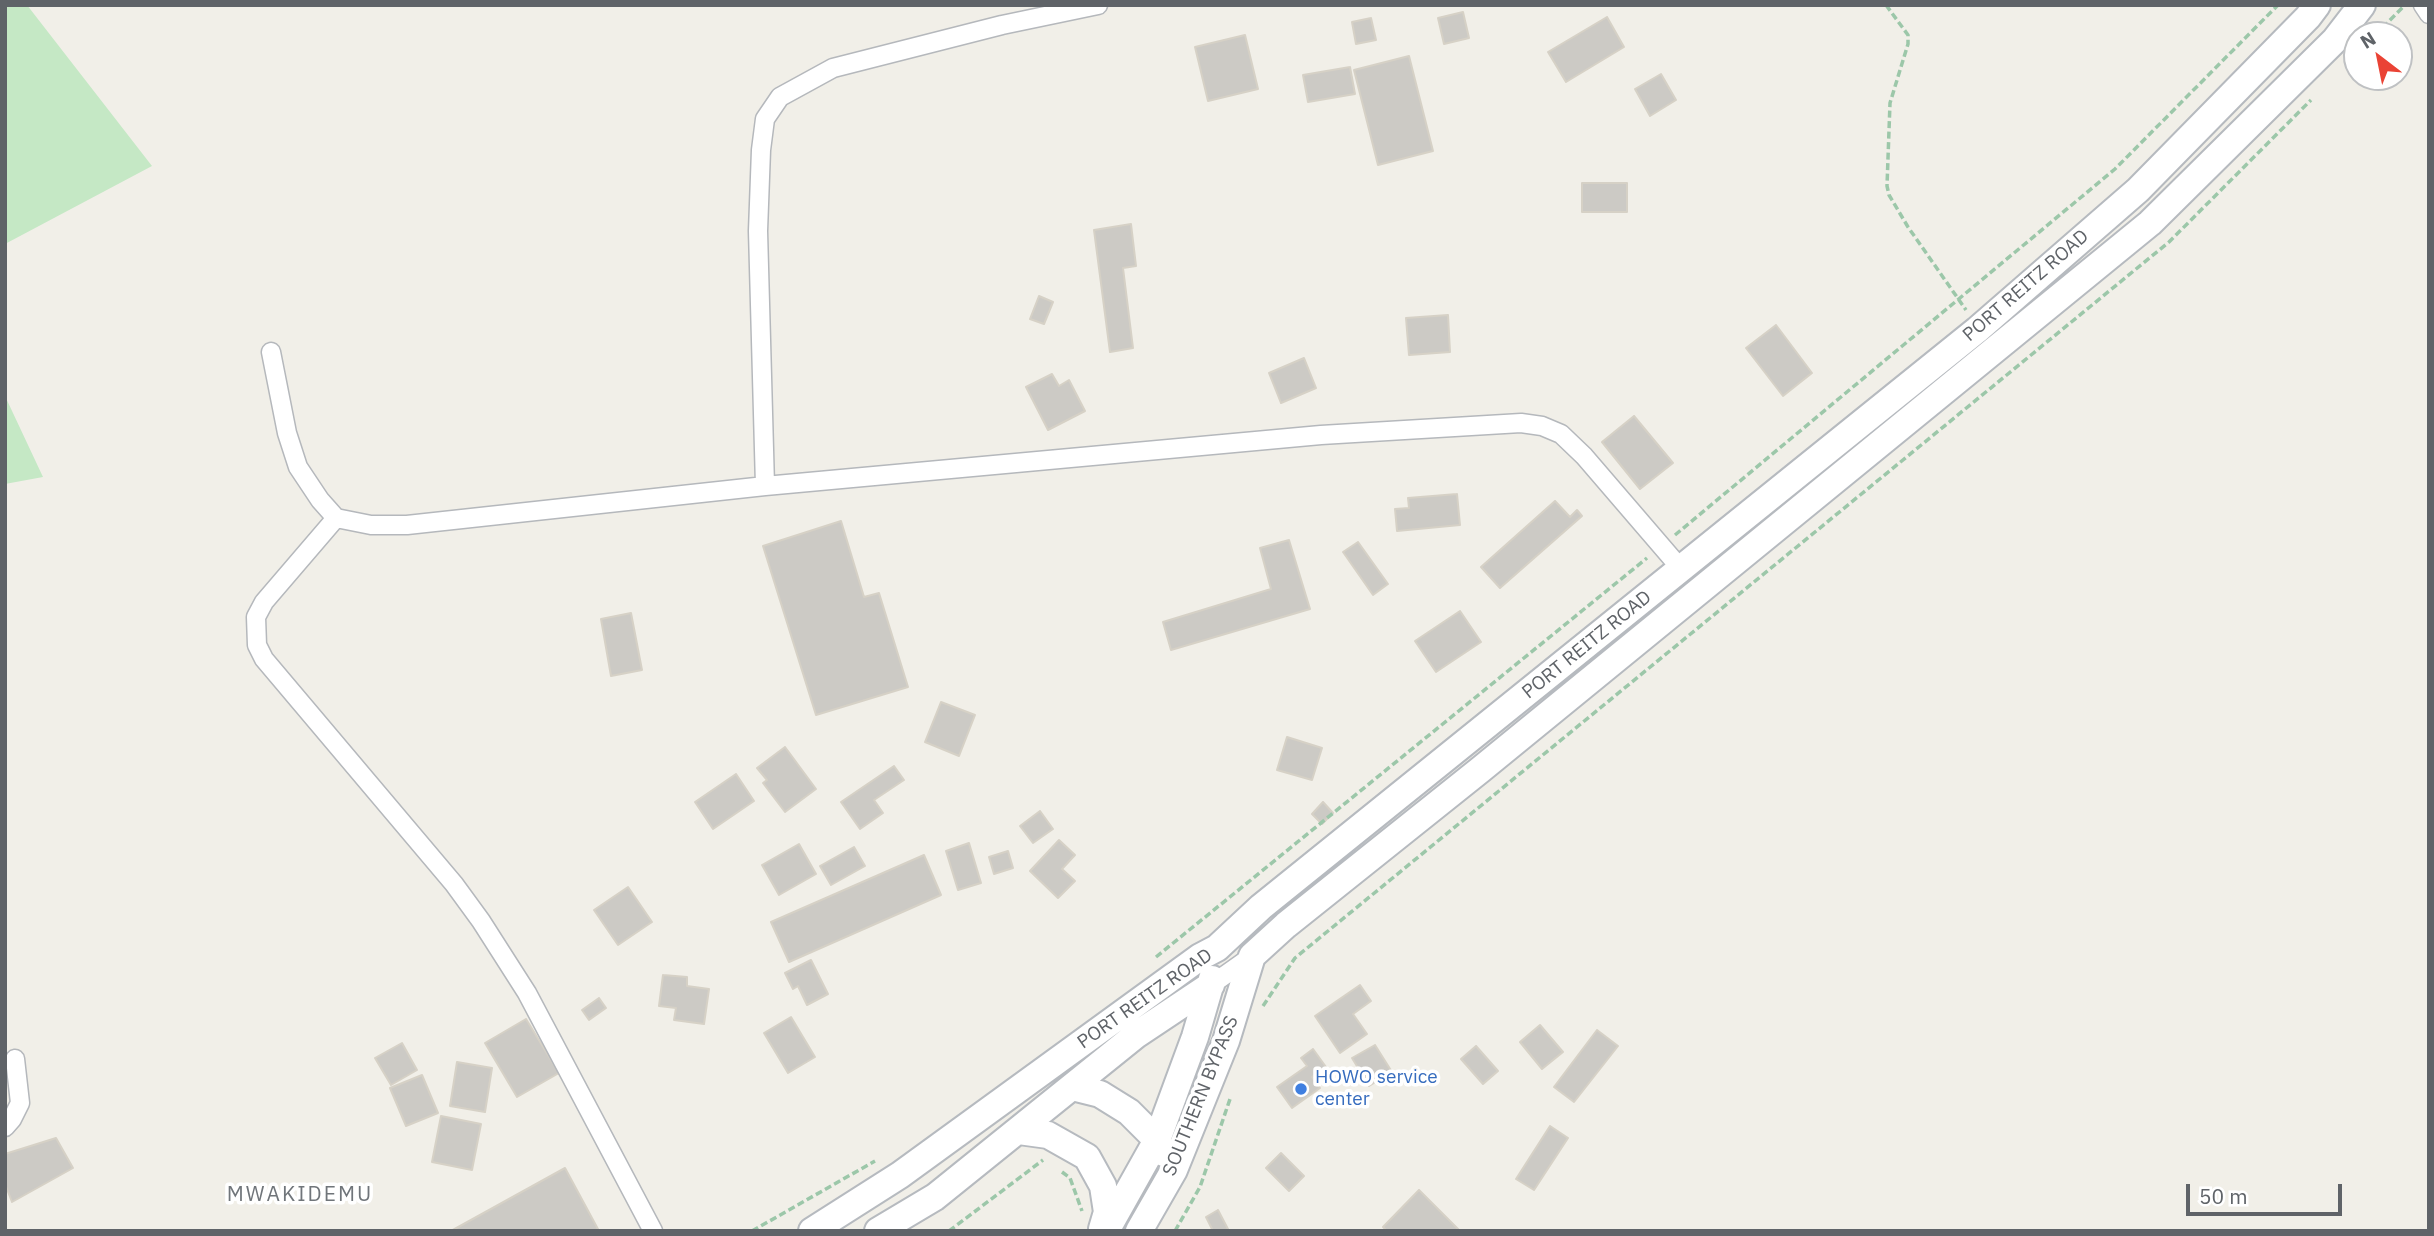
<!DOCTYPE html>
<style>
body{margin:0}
#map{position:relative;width:2434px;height:1236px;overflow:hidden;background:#f1efe8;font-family:"IBM Plex Sans",sans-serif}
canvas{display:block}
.frame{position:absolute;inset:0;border:7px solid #5f6368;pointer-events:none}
.north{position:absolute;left:2343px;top:21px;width:70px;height:70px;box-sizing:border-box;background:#fff;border:2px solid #bfc1c3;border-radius:50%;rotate:328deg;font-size:19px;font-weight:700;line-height:28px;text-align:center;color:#5f6368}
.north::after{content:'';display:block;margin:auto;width:24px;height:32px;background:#ea4335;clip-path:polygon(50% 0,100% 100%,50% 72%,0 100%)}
.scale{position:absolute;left:2186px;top:1184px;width:156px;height:32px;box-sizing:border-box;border:4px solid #5f6368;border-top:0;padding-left:9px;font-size:21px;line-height:24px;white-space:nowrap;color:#5f6368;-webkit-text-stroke:5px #fff;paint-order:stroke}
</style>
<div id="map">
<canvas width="2434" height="1236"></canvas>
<div class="frame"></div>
<div class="north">N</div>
<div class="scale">50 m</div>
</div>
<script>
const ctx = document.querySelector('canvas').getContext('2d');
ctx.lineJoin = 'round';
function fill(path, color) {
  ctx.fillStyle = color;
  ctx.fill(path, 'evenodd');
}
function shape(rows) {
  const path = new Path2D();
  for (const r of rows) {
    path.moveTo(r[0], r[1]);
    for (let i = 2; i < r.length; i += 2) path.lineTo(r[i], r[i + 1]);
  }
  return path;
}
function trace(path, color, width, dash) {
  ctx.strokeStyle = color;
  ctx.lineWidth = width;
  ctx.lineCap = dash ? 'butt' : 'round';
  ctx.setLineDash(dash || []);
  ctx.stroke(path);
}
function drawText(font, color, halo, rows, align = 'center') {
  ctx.font = font + ' "IBM Plex Sans",sans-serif';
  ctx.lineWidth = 7;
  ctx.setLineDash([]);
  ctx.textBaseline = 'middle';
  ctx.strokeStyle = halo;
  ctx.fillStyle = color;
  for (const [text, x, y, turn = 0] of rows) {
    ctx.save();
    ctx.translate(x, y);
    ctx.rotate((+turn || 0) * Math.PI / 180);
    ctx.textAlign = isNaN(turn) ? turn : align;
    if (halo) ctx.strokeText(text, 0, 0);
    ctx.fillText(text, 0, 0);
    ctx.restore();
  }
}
fill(shape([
 [5,5,27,5,152,166,5,244],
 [5,396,43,477,5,484]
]), '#c5e8c5');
const building = shape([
 [1463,12,1469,38,1444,44,1438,18,1463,12],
 [1607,17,1624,47,1566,82,1548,52,1607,17],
 [1371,18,1376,40,1356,44,1352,22,1371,18],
 [1245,35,1258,89,1208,101,1195,47,1245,35],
 [1409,56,1433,151,1378,165,1354,70,1409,56],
 [1350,67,1355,94,1308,102,1303,75,1350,67],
 [1661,74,1676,100,1650,116,1635,89,1661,74],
 [1582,183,1627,183,1627,212,1582,212,1582,183],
 [1131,224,1136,266,1123,268,1133,348,1110,352,1094,230,1131,224],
 [1039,296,1053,302,1044,324,1030,319,1039,296],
 [1448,315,1450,352,1409,355,1406,318,1448,315],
 [1776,325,1812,373,1783,396,1746,348,1776,325],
 [1304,358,1316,388,1281,403,1269,373,1304,358],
 [1052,374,1059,386,1069,380,1085,411,1048,430,1026,387,1052,374],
 [1634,416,1673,463,1640,489,1602,442,1634,416],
 [1457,494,1460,525,1397,531,1395,509,1409,508,1408,498,1457,494],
 [1555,501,1570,517,1577,510,1582,516,1500,588,1481,567,1555,501],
 [841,521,864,597,879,593,908,687,816,715,763,546,841,521],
 [1289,540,1310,609,1171,650,1163,622,1271,589,1260,548,1289,540],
 [1358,542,1388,584,1373,595,1343,552,1358,542],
 [1460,611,1481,642,1436,672,1415,641,1460,611],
 [631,613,642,670,611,676,601,619,631,613],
 [941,702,975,715,959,756,925,742,941,702],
 [1287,737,1322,748,1312,780,1277,770,1287,737],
 [785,747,816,789,785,812,763,783,767,780,757,768,785,747],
 [894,766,904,780,874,800,883,813,860,829,841,802,894,766],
 [736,774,754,801,713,829,695,802,736,774],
 [1323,802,1333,813,1322,824,1312,814,1323,802],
 [1040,811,1053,829,1033,843,1020,826,1040,811],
 [1059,840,1075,855,1062,869,1075,881,1058,898,1030,871,1059,840],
 [969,843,981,883,958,890,946,851,969,843],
 [799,844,816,874,779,895,762,865,799,844],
 [854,847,865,866,831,885,820,866,854,847],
 [1008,851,1013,868,994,874,989,857,1008,851],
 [924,855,941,895,789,962,771,922,924,855],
 [628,887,652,922,618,945,594,910,628,887],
 [811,960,828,994,807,1005,798,986,793,989,785,973,811,960],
 [663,975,687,977,687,986,709,989,704,1024,674,1020,676,1008,659,1006,663,975],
 [1360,985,1371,1001,1353,1014,1367,1034,1340,1053,1315,1016,1360,985],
 [599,998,606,1008,589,1020,582,1010,599,998],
 [791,1017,815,1057,788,1073,764,1033,791,1017],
 [526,1019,559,1073,517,1097,485,1043,526,1019],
 [1540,1025,1563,1052,1542,1069,1520,1042,1540,1025],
 [1597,1030,1618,1046,1574,1102,1554,1087,1597,1030],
 [402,1043,417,1070,391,1085,375,1058,402,1043],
 [1375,1045,1392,1072,1369,1086,1352,1058,1375,1045],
 [1476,1046,1498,1071,1483,1084,1461,1059,1476,1046],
 [1313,1049,1326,1067,1312,1077,1320,1088,1292,1108,1277,1087,1307,1066,1301,1058,1313,1049],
 [457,1062,492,1068,485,1112,450,1106,457,1062],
 [422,1075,438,1113,406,1126,390,1088,422,1075],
 [441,1116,481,1124,472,1170,432,1162,441,1116],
 [1550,1126,1568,1138,1534,1190,1516,1179,1550,1126],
 [56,1138,73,1168,12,1202,5,1184,5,1154,56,1138],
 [1281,1153,1304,1176,1289,1191,1266,1168,1281,1153],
 [565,1168,599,1231,451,1231,565,1168],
 [1419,1190,1460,1231,1387,1231,1383,1227,1419,1190],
 [1218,1210,1229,1231,1213,1231,1206,1217,1218,1210]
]);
fill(building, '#cccac5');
trace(building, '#d6d1c6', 2);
const minor = shape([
 [2423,5,2429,14],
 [271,352,287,433,298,467,320,500,336,518,371,525,407,525,765,486,1321,435,1521,423,1542,426,1561,434,1584,456,1682,570],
 [765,486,758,231,761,150,765,119,780,97,833,68,1002,25,1098,5],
 [336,518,264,602,256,617,257,645,264,659,454,884,481,921,527,993,653,1231],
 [1211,985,1252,956],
 [5,1127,12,1119,20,1103,15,1059]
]);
const secondary = shape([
 [1072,1087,1100,1094,1129,1112,1157,1140,1164,1153],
 [1019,1131,1048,1135,1087,1157,1103,1186,1107,1212,1102,1229],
 [812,1231,900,1175,1200,957,1217,948,1261,907,1977,330,2138,190,2308,17,2317,5],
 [878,1231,935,1197,1136,1035,1211,985],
 [1106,1231,1157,1140,1195,1037,1212,979],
 [1139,1231,1174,1170,1226,1041,1252,956,1286,925,1480,770,2150,223,2335,40,2362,5]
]);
trace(minor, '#b5b8bc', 21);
trace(secondary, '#b6babf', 30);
trace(shape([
 [1886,5,1908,35,1908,44,1890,103,1887,186,1889,195,1908,227,1966,310],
 [2375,35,2405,5],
 [1675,535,2115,169,2278,5],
 [1156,957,1647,558],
 [1263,1006,1295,958,2169,242,2311,100],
 [1062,1172,1070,1178,1082,1211],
 [752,1231,875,1161],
 [949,1231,1043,1160],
 [1175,1231,1200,1187,1230,1099]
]), '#9cc7a9', 3.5, [7, 3.5]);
trace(minor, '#fff', 18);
trace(secondary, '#fff', 26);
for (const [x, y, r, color] of [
 [1301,1089,7,"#3f7fe0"]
]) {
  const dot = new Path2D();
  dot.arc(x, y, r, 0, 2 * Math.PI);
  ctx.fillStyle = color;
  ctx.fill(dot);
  trace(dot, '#fff', 2.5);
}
drawText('19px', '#5f6368', '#fff', [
 ["PORT REITZ ROAD",2026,286,-41],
 ["PORT REITZ ROAD",1587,645,-39],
 ["PORT REITZ ROAD",1145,999,-35],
 ["SOUTHERN BYPASS",1201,1096,-68]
]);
drawText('19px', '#366cbe', '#fff', [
 ["HOWO service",1315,1078],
 ["center",1315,1100]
], 'left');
ctx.letterSpacing = '2px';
drawText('21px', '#70757a', '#fff', [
 ["MWAKIDEMU",300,1195]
]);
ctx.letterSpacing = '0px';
</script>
